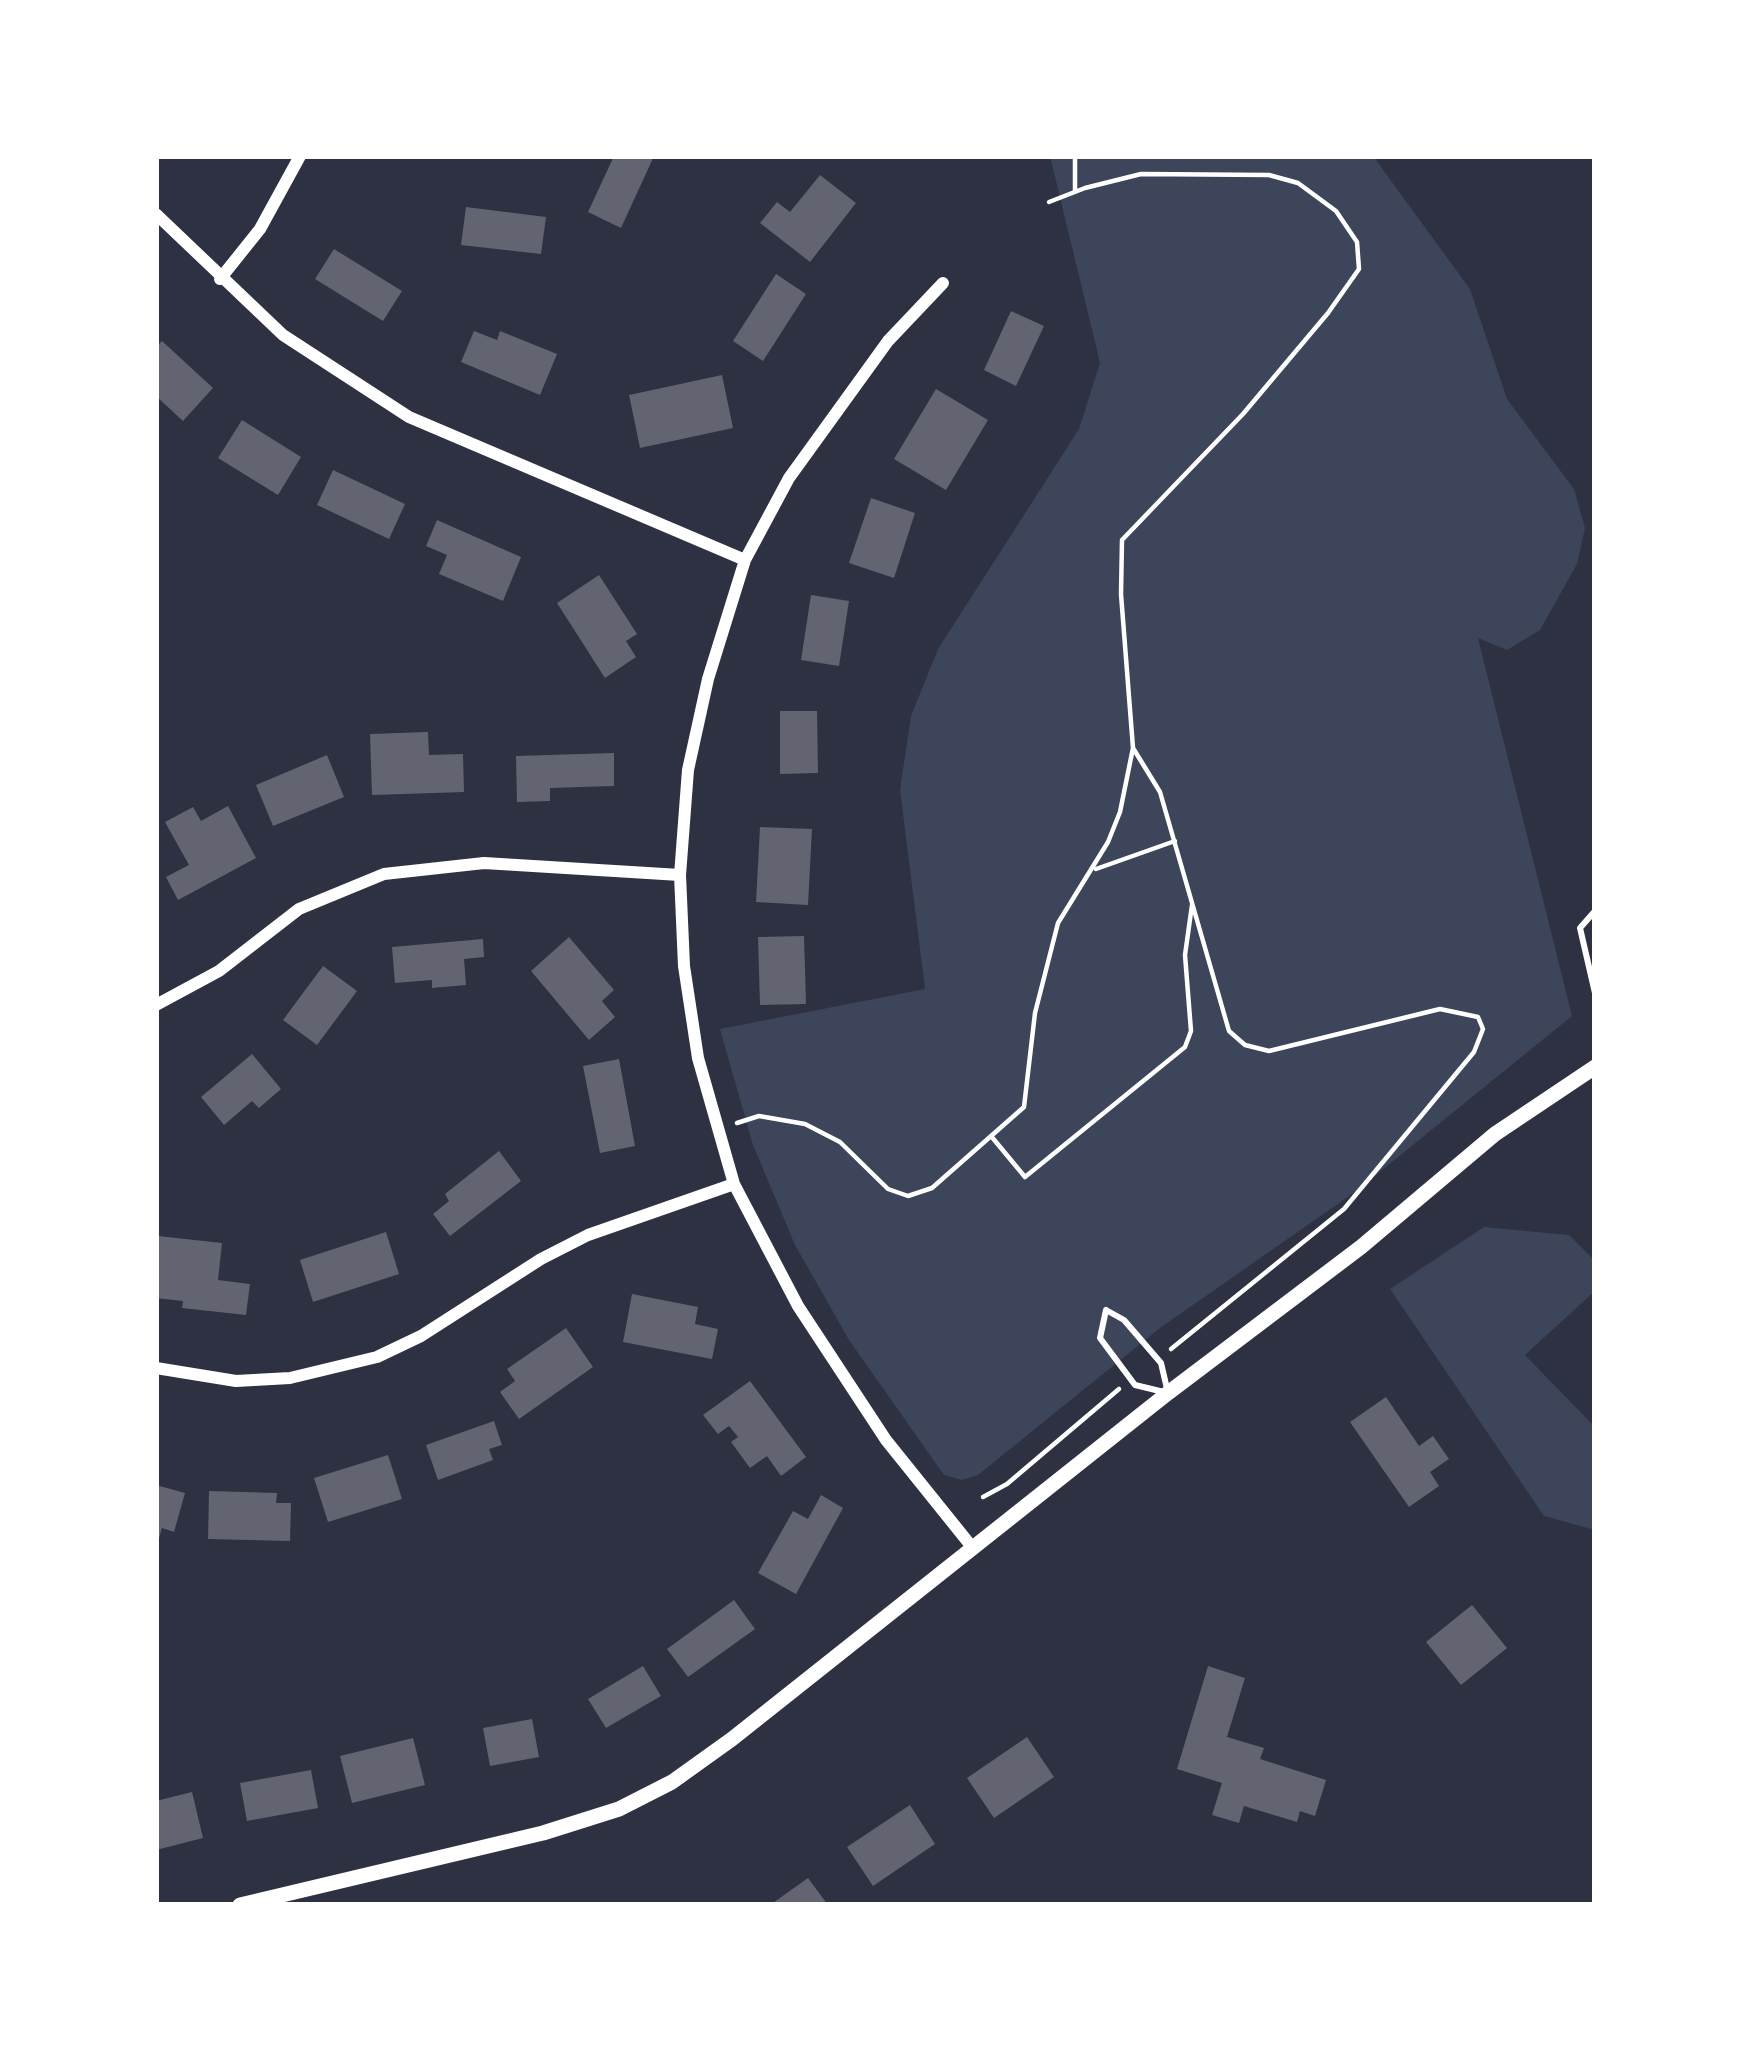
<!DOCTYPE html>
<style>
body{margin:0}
#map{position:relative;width:1751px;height:2061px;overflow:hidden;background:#2d3142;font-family:Bitter,serif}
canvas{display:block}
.frame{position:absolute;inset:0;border:159px solid #fff;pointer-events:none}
</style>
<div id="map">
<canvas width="1751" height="2061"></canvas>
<div class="frame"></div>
</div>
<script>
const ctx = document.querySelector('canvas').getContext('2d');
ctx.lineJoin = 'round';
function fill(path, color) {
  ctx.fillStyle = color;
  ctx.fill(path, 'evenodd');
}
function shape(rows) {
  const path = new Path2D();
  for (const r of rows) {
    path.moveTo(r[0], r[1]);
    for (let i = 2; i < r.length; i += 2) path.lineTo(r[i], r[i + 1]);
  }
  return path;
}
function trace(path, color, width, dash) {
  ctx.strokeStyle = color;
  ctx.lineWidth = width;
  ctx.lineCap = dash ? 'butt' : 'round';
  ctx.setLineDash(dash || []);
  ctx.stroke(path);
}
fill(shape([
 [1050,156,1373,156,1470,289,1507,399,1574,489,1585,528,1577,564,1540,630,1507,650,1478,638,1572,1016,1355,1192,1160,1328,978,1475,962,1480,944,1475,849,1340,795,1245,753,1145,720,1029,925,989,900,790,911,716,938,649,1079,429,1100,363],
 [1484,1227,1569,1235,1595,1261,1595,1291,1525,1355,1595,1427,1595,1530,1544,1516,1390,1289]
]), '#3c4559');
fill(shape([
 [614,156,654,156,621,228,588,212],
 [820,175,856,203,810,262,760,223,777,202,790,212],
 [466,207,546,217,541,254,461,245],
 [334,249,402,291,383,321,315,279],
 [776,274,806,294,763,361,733,341],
 [1011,311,1044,326,1016,386,984,370],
 [474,331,497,340,500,331,557,354,540,395,461,362],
 [162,341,213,388,183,421,156,396,156,347],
 [722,375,733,428,640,448,629,395],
 [936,389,988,420,946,490,894,459],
 [242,420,301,457,278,495,218,458],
 [333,470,405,504,389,539,317,505],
 [871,498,915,513,894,578,849,563],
 [437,520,521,557,503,601,439,574,447,555,426,546],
 [599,575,637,634,626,641,636,657,605,678,557,603],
 [811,595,849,601,839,666,801,660],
 [780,711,817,711,818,773,780,774],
 [428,732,429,755,463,754,464,792,372,795,370,734],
 [614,753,614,786,550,788,550,801,517,802,516,756],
 [327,755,344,797,273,826,256,785],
 [228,806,256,858,178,900,166,877,189,865,165,822,193,807,201,821],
 [760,827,812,829,808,905,756,902],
 [804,936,806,1004,760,1005,758,937],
 [569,937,614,990,602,1001,615,1017,589,1040,531,971],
 [483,939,484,957,464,959,466,985,432,988,432,980,395,983,392,947],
 [323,966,357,991,317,1045,283,1020],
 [252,1054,281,1089,259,1108,252,1101,224,1125,201,1097],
 [619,1059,635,1146,600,1153,583,1066],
 [499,1151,521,1181,450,1236,433,1214,449,1201,445,1194],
 [386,1232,399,1274,313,1302,300,1260],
 [158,1236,222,1243,218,1280,250,1284,246,1315,182,1308,183,1301,156,1298],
 [632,1294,698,1307,695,1324,718,1329,712,1359,623,1342],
 [566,1328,593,1367,519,1419,500,1392,515,1381,507,1369],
 [750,1381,806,1457,781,1476,767,1456,750,1468,731,1442,738,1437,729,1426,718,1434,703,1415],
 [1386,1397,1419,1446,1433,1436,1449,1459,1430,1472,1439,1486,1409,1507,1350,1422],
 [494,1421,502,1445,489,1449,493,1460,438,1480,426,1445],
 [388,1455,402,1499,328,1522,314,1478],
 [156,1485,185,1493,174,1532,162,1528,157,1545],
 [209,1491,277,1493,276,1503,291,1503,290,1541,208,1539],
 [821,1495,843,1508,796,1594,758,1573,793,1511,808,1519],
 [734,1600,755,1629,688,1677,667,1649],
 [1472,1605,1507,1648,1461,1685,1426,1642],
 [643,1666,661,1696,606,1728,588,1699],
 [1208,1666,1245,1678,1227,1737,1264,1748,1260,1759,1326,1780,1315,1816,1300,1811,1297,1822,1244,1806,1239,1823,1212,1815,1222,1783,1177,1769],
 [532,1719,539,1757,490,1766,483,1728],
 [1027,1737,1054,1777,994,1818,967,1778],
 [413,1738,425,1785,352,1803,340,1756],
 [311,1770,318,1808,247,1821,240,1783],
 [192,1792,203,1838,156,1850,156,1801],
 [910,1805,935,1844,873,1886,847,1847],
 [808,1878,828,1905,770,1905]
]), '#626471');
trace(shape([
 [1075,192,1075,156],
 [1049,202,1085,188,1141,174,1269,175,1298,183,1336,211,1357,242,1359,269,1328,313,1243,414,1122,540,1121,594,1133,748,1160,792,1229,1031,1245,1045,1269,1051,1440,1009,1478,1017,1483,1029,1474,1052,1344,1209,1171,1349],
 [1096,869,1175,841],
 [737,1123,759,1116,805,1124,840,1142,888,1189,908,1196,932,1188,1024,1107,1035,1013,1058,923,1108,842,1120,812,1133,748],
 [991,1136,1025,1177,1185,1047,1191,1031,1185,955,1192,905],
 [983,1497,1007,1484,1119,1389]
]), '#fff', 4.5);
trace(shape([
 [1595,911,1580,928,1595,993],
 [1106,1310,1124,1320,1161,1363,1168,1393,1135,1385,1100,1338,1106,1310]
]), '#fff', 6);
trace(shape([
 [156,214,283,335,409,417,745,560],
 [220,279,260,229,300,156],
 [943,283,888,341,789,478,745,560,708,679,688,770,680,875,684,966,698,1058,734,1184,798,1306,886,1440,972,1547],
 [156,1005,219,971,299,909,384,874,484,863,680,875],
 [156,1368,236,1381,290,1378,377,1357,421,1336,541,1259,588,1235,734,1184]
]), '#fff', 12);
trace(shape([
 [240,1905,543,1833,619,1809,672,1782,732,1739,1168,1393,1361,1247,1495,1134,1595,1067]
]), '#fff', 15);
</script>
